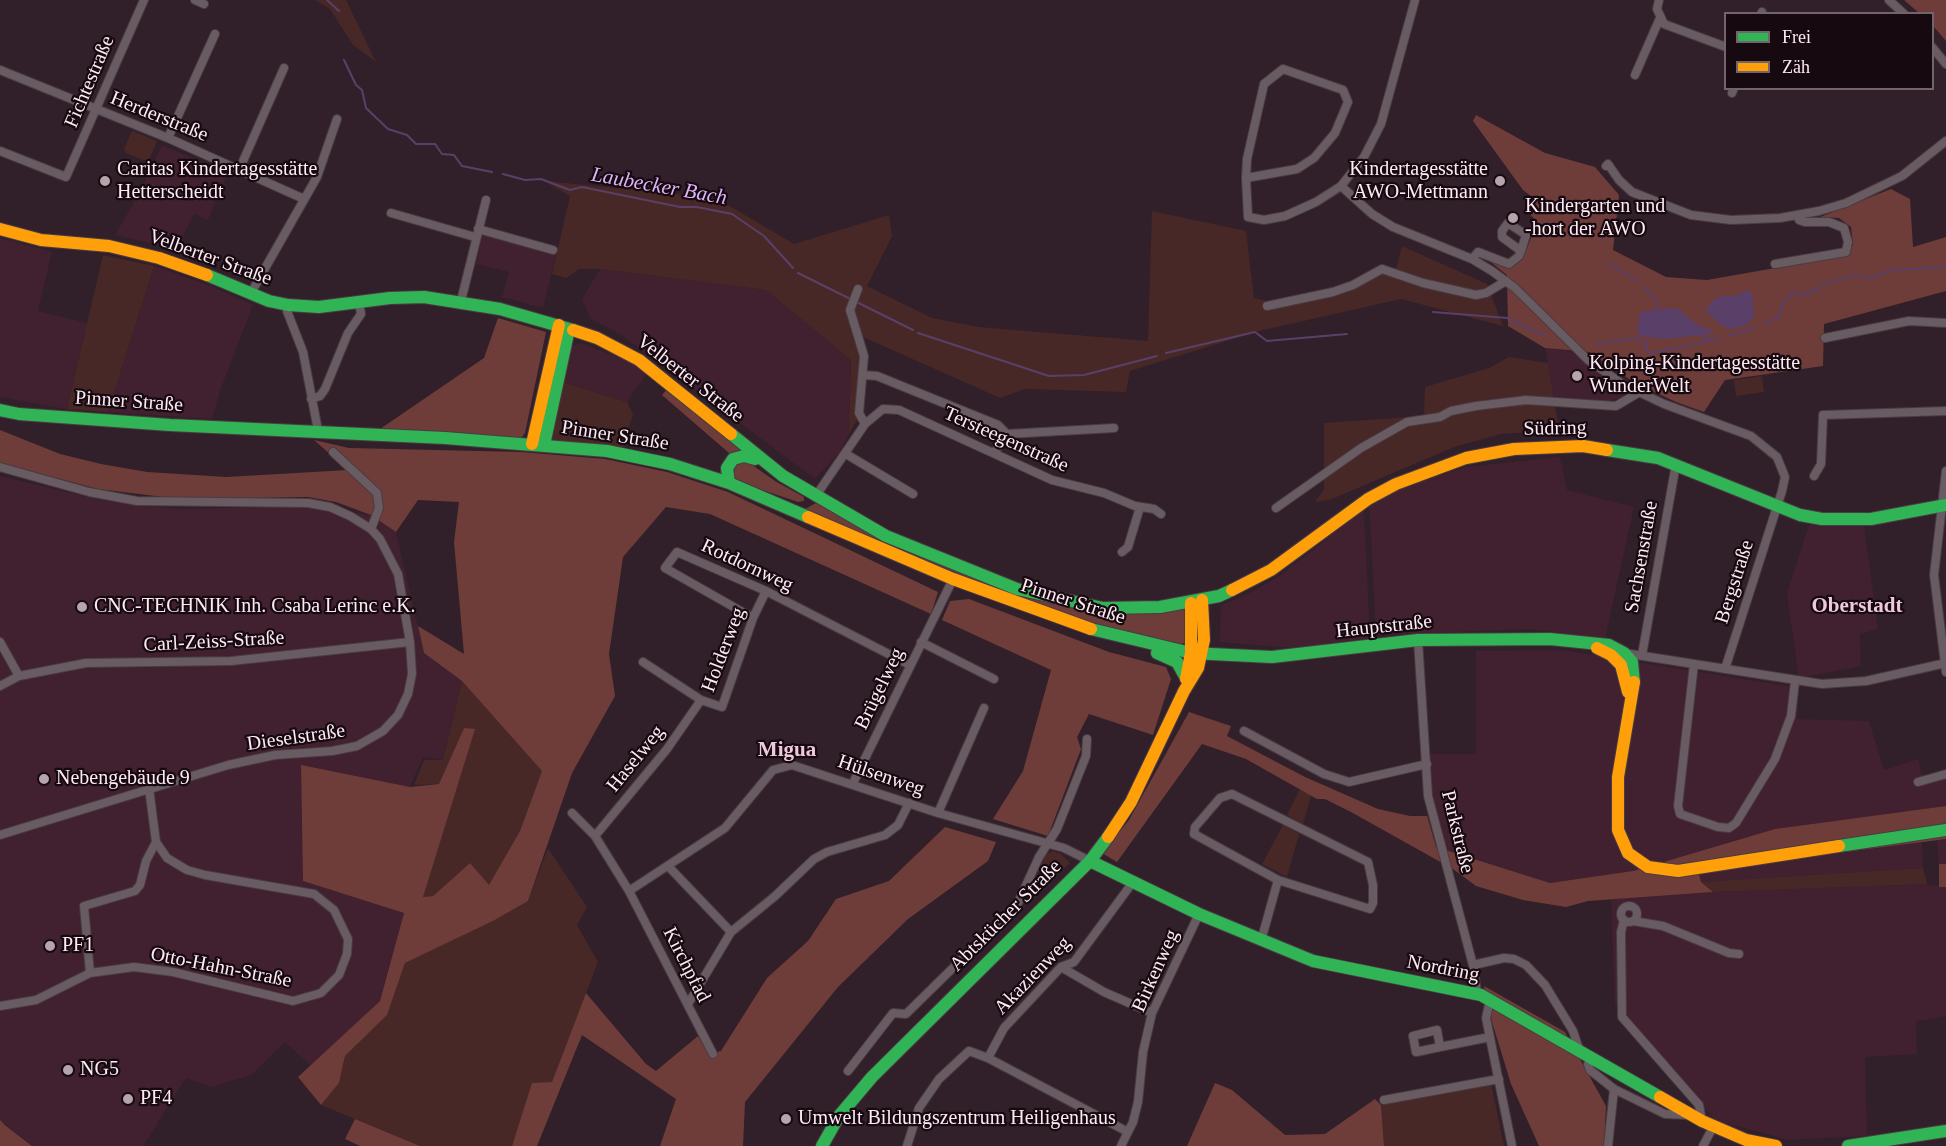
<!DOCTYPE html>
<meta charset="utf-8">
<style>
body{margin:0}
#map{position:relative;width:1946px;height:1146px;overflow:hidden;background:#312029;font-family:"Times New Roman",serif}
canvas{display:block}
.legend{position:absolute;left:1724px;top:12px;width:210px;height:78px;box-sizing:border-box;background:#160a10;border:2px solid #73646b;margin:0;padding:8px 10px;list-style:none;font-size:18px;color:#ffeaf3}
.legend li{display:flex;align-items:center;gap:12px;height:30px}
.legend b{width:30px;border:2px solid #73646b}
</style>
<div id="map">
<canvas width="1946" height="1146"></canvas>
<ul class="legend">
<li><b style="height:8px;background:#30b455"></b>Frei</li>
<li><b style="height:8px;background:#ff9f0a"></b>Zäh</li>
</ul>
</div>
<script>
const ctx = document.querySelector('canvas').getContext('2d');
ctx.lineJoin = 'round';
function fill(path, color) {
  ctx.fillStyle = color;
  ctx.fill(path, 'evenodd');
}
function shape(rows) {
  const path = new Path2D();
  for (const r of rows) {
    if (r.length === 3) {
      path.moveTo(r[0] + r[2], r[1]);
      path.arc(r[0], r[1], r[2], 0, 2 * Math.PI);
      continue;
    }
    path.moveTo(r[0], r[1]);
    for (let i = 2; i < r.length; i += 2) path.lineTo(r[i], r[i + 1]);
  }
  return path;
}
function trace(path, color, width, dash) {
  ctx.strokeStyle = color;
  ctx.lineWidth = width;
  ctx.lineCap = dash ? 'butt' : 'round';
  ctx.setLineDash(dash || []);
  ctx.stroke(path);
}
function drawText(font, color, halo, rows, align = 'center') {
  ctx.font = font + ' "Times New Roman",serif';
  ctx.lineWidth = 4.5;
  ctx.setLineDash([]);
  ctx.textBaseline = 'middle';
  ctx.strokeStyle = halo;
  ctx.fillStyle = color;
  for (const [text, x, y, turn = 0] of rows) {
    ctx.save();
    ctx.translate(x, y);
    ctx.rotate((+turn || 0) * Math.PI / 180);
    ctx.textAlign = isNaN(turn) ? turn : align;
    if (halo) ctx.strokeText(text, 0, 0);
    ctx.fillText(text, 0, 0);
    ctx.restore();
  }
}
fill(shape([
 [162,145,228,173,208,220,194,214,176,249,115,235,140,192],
 [484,226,558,247,543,308,502,297,509,272,476,264],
 [0,238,52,252,38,311,87,323,67,409,0,397],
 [154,266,211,286,253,305,221,388,212,419,108,412],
 [600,269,766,290,851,360,849,434,839,453,815,479,623,336,591,319,582,299],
 [581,343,625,360,647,373,627,402,562,382,569,347],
 [1545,348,1570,351,1629,393,1628,395,1608,401,1554,397],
 [1560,457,1567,490,1634,507,1605,639,1531,629,1376,635,1369,500,1465,467],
 [0,476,96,499,141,506,180,509,307,506,371,515,396,532,424,653,462,681,443,760,423,757,410,787,301,766,303,881,404,913,380,1001,311,1066,285,1042,251,1075,211,1087,186,1078,143,1146,32,1146,0,1120],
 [1364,510,1370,638,1293,648,1220,642,1221,605,1254,591,1282,574],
 [1809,525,1864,526,1878,629,1860,634,1861,666,1799,678,1787,593],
 [1562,650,1799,688,1797,719,1869,721,1884,770,1918,759,1924,784,1946,777,1946,806,1775,829,1633,871,1550,883,1436,847,1427,816,1429,754,1476,754,1476,651],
 [1946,839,1946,864,1939,864,1937,840],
 [1922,842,1923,868,1701,882,1698,872],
 [1927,884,1946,887,1946,1016,1916,1021,1917,1054,1865,1057,1867,1136,1788,1140,1715,1120,1615,1005,1611,899,1713,892]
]), '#412030');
fill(shape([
 [315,0,346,0,376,62,353,45,330,9],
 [132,131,157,141,148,162,126,153,124,149],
 [544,181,716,198,794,244,889,215,892,236,867,286,932,318,979,327,1148,341,1152,211,1246,231,1254,298,1276,303,1356,285,1379,271,1396,269,1402,246,1487,284,1503,326,1401,299,1259,331,1130,371,1126,392,1025,389,1000,398,852,332,859,354,857,420,849,434,851,360,766,290,600,269,579,269,566,278,552,274,570,196],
 [152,191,7],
 [103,255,154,266,108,412,67,409],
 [1509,357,1548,363,1559,430,1501,434,1454,447,1332,499,1315,502,1324,489,1324,423,1424,416,1425,387,1489,368],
 [1762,376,1764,392,1736,396,1734,380],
 [562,382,627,402,633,414,623,448,551,440],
 [462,681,542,771,520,831,489,886,470,863,433,896,423,897,464,728,439,784,414,785,424,760,443,760],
 [1301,787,1317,799,1311,796,1303,824,1287,815],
 [1283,825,1299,834,1287,877,1262,864],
 [548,848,587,907,577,925,598,962,552,1082,532,1084,512,1146,420,1146,321,1105,339,1083,345,1056,387,1015,405,963,493,921,528,901],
 [1052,851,1061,854,1070,863,1050,881,1036,870,1041,858],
 [1923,868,1927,884,1713,892,1701,882],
 [1491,1083,1504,1146,1384,1146,1381,1105]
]), '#472826');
fill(shape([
 [1904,0,1946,0,1946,41,1933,26,1932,14,1919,13],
 [1476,115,1545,153,1595,167,1619,195,1613,250,1666,277,1707,280,1843,256,1853,245,1851,227,1839,218,1820,217,1891,189,1910,199,1913,247,1946,237,1946,291,1824,324,1823,366,1725,380,1704,412,1676,402,1635,383,1589,352,1545,348,1508,326,1507,275,1482,255,1509,267,1523,258,1537,223,1526,208,1532,197,1523,190,1473,121],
 [498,318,546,332,525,433,521,438,380,429,484,358],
 [668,388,745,454,725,477,719,474,729,453,662,395],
 [0,430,60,454,101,464,147,472,226,477,348,470,314,440,349,448,521,452,605,459,667,472,728,492,938,592,931,614,710,514,666,507,623,557,609,654,615,696,572,773,528,901,493,921,405,963,387,1015,345,1056,339,1083,321,1105,298,1077,380,1001,404,913,303,881,301,765,410,787,439,784,464,728,475,729,423,897,433,896,470,863,489,885,520,831,542,771,462,681,424,653,418,626,464,654,454,542,459,502,418,500,396,532,371,515,336,502,308,497,180,499,98,489,0,463],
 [735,462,748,462,775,481,804,497,804,501,798,502,733,480,732,466],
 [816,503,883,540,1012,592,1062,606,1183,609,1186,612,1187,641,1182,644,1157,641,1056,613,962,577,805,509],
 [969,599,1109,652,1166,667,1171,679,1153,735,1089,714,1077,737,1081,749,1048,836,993,819,1023,771,1051,670,942,620,950,601],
 [1189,712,1231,726,1227,736,1305,777,1378,809,1410,816,1427,816,1436,847,1550,883,1633,871,1775,829,1946,806,1946,839,1698,871,1701,882,1713,892,1588,901,1566,907,1523,900,1476,886,1453,869,1351,812,1325,799,1317,799,1246,759,1202,744,1117,862,1102,853,1129,820],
 [945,827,996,842,988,861,908,919,838,987,745,1102,743,1146,660,1146,676,1099,582,1035,537,1146,512,1146,532,1083,552,1082,586,993,646,1064,656,1071,698,1036,710,1054,721,1051,767,978,808,941,836,899,889,881],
 [1939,864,1946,864,1946,887,1939,887],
 [1484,986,1565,1032,1606,1106,1604,1146,1539,1146,1511,1084,1492,1022],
 [1215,1083,1232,1090,1285,1135,1325,1134,1375,1099,1381,1105,1384,1146,1187,1146],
 [355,1119,420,1146,360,1146,345,1139],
 [0,1120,6,1126,32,1146,0,1146]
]), '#6f3d39');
fill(shape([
 [1747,290,1752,294,1754,316,1747,325,1731,329,1722,326,1706,311,1711,302,1721,296,1735,296],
 [1669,308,1678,309,1699,326,1713,331,1710,334,1667,339,1642,337,1637,331,1640,312]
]), '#5a4068');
trace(shape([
 [327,0,339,11],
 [344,60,356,85,362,90,366,108,388,129,407,135,416,144,435,144,442,154,454,155,462,166,492,172],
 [503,174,525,180,541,179,570,190,582,187,680,207,697,207,732,214,764,236,793,268],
 [1609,264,1637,281],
 [798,273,913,330],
 [1644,287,1657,301,1657,312],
 [1433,312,1507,318,1545,336],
 [1764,323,1776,319,1781,314,1781,307,1792,292,1802,296,1818,289,1822,284,1855,275,1871,278,1891,270,1946,267],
 [918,333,1049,376,1084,375,1157,356],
 [1697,334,1711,340],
 [1729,336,1756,327],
 [1597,344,1634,338,1647,344,1647,351,1652,353,1719,339],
 [1166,353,1255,332,1267,341,1347,334]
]), '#5a4068', 2);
const street = shape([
 [195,0,204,4],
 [1659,0,1657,9,1664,24,1726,47],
 [1889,0,1904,14],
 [1761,14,1762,12],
 [1932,47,1946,64],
 [0,70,168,138,304,199],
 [1635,75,1660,18],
 [1732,93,1734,88],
 [168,138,215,34],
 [0,151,66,177,144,0],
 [1606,166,1608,164,1619,180,1632,192,1691,215,1731,220,1780,218,1819,211,1846,203,1902,176,1946,141],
 [240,168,284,68],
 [1246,178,1297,169,1314,158,1335,133,1348,102,1343,90,1283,69,1264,84,1247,159,1246,178,1248,217,1264,220,1285,216,1316,202,1341,186,1364,157,1381,124,1415,0],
 [1341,186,1372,214,1393,227,1472,259,1492,271,1515,288,1588,360,1624,385,1664,404,1751,436,1777,457,1785,477,1782,491,1725,669],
 [391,213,475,237],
 [478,229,553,250],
 [1472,259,1478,252,1509,264,1519,256,1521,251,1526,235,1508,223,1502,231,1502,237,1521,251],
 [1775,264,1846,252,1848,242,1844,228,1829,222,1805,222,1799,220,1797,215],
 [251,293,317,177,337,119],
 [461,301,486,200],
 [288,305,287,311,303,352,317,425],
 [1267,306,1333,292,1353,285,1382,269,1423,283,1476,295,1486,293,1506,281],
 [1825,338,1909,321,1946,323],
 [864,375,877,376,998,425,1007,434,994,453],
 [311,399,320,396,325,389,348,333,361,314,359,302],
 [865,424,883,409,899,410,1052,480,1104,493,1135,506,1154,509,1161,514],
 [1007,434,1114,428],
 [333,452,377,493,379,508,371,529],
 [846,454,913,494],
 [0,467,89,492,137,501,308,503,330,507,350,516,371,529,380,539,398,574,410,642,412,674,408,694,398,715,383,731,357,746,332,751,275,755,228,765,0,835],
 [1946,471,1934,575,1946,672],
 [1814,476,1821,464,1823,415,1946,411],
 [815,497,865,424,859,413,864,356,850,310,858,289],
 [1276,508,1361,448,1407,422,1440,417,1451,411,1476,406,1526,400,1616,406,1638,393],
 [1122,552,1128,547,1140,507],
 [753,618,665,568,677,552,766,591,910,665],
 [1418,640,1428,796,1474,969,1477,994],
 [0,642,19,676],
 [921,642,994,679],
 [1624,653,1822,684,1866,681,1946,663],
 [1642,655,1676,464],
 [643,662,701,700,722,707,753,618,766,591],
 [1694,664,1678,806,1680,814,1718,827,1729,828,1736,823,1775,759,1791,716,1795,681],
 [0,686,19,676,86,663,231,661,410,642],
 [1244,731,1324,774,1349,782,1427,764],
 [1918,782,1946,774],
 [853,783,953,579],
 [572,813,595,836,629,891,713,1054],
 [938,813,984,708],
 [595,836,667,749,701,700],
 [668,866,731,932],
 [629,891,725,828,773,770,792,765,938,813,1064,848,1090,861],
 [1629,914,8],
 [1624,920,1621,932,1622,1017,1699,1105,1702,1121],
 [1633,921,1663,926,1729,953,1739,954],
 [1261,941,1278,880,1194,834,1195,827,1220,798,1232,794,1368,862,1373,885,1373,903,1370,909,1278,880],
 [1473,965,1504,958,1514,959,1526,965,1545,985,1573,1031,1580,1052],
 [1061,967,1104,992,1152,1013],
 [90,973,84,906,135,891,140,885,146,861,156,842],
 [1490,1000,1486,1018,1512,1146],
 [688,1004,731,932,774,897,814,859,827,852,885,835,898,825,909,803],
 [0,1006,36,1000,90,973,134,967,173,972,293,1001,321,993,339,975,347,954,348,939,334,910,314,894,205,875,187,870,167,858,156,842,149,788],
 [1440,1047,1416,1052,1413,1036,1437,1030,1440,1047,1490,1037],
 [988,1058,1128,1132],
 [1591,1058,1588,1064,1590,1070,1614,1089,1665,1114,1690,1115],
 [848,1071,893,1013,906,1014,1017,905,1039,857,1057,829,1086,756,1087,739],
 [1384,1100,1499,1079],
 [907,1146,919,1108,939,1079,969,1051,988,1058,1004,1028,1061,967,1074,962,1133,882],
 [1121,1146,1133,1122,1138,1102,1143,1052,1152,1013,1199,914],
 [1608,1146,1614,1089],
 [1703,1146,1713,1127]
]);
const fast = shape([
 [207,275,269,301,288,305,319,307,390,298,424,297,500,309,573,330],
 [0,410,19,414,170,425,445,438,607,451,670,464,729,483,808,517],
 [731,434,783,476,886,536,1017,589,1103,608,1160,607,1219,596,1232,590],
 [544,445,569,329],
 [1607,450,1658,458,1800,515,1822,519,1871,519,1946,505],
 [729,483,727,468,733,459,744,456,755,459],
 [1091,629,1191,653,1272,657,1418,640,1550,639,1609,645,1624,653,1632,662,1634,682],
 [1157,653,1177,662,1186,678],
 [1839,846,1946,830],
 [1090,861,1199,914,1313,961,1481,995,1660,1097],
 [822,1146,839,1116,872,1077,1090,861,1108,837],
 [1848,1146,1946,1131]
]);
const slow = shape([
 [0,229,41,240,109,246,159,258,207,275],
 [573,330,597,338,639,360,731,434],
 [532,444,559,325],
 [808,517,953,579,1091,629],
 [1232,590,1271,570,1368,499,1396,484,1466,458,1514,449,1583,446,1607,450],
 [1597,648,1611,655,1621,665,1628,692],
 [1186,679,1191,653,1191,603],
 [1634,682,1618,777,1618,830,1628,853,1648,867,1678,871,1839,846],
 [1108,837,1131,802,1184,691,1198,668,1204,640,1202,600],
 [1660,1097,1702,1121,1746,1140,1776,1146]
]);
trace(street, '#4a3b43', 10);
trace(fast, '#4a3b43', 14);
trace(slow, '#4a3b43', 14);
trace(street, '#685c62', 8);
trace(fast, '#30b455', 12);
trace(slow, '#ff9f0a', 12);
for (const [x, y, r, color] of [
 [105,181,6,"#b7a3ac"],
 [1500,181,6,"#b7a3ac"],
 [1513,218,6,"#b7a3ac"],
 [1577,376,6,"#b7a3ac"],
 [82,607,6,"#b7a3ac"],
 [44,779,6,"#b7a3ac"],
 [50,946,6,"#b7a3ac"],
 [68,1070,6,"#b7a3ac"],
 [128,1099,6,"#b7a3ac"],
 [786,1119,6,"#b7a3ac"]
]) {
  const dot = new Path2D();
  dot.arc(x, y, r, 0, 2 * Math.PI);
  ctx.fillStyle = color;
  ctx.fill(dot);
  trace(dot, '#160a10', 2);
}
drawText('20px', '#ffeaf3', '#160a10', [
 ["Fichtestraße",90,82,-67],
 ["Herderstraße",159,117,22],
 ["Velberter Straße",210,258,20],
 ["Velberter Straße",690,379,38],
 ["Pinner Straße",129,402,4],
 ["Südring",1555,429,-1],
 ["Pinner Straße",615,436,9],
 ["Tersteegenstraße",1006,440,24],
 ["Sachsenstraße",1642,557,-80],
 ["Rotdornweg",747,566,25],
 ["Bergstraße",1735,582,-72],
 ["Pinner Straße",1073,602,18],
 ["Hauptstraße",1384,627,-6],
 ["Carl-Zeiss-Straße",214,642,-3],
 ["Holderweg",724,650,-69],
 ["Brügelweg",880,689,-64],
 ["Dieselstraße",296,738,-8],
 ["Haselweg",636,759,-51],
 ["Hülsenweg",881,776,19],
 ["Parkstraße",1457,832,76],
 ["Abtskücher Straße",1006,916,-45],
 ["Kirchpfad",686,965,63],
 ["Otto-Hahn-Straße",221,968,11],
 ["Nordring",1443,969,11],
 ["Birkenweg",1156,971,-66],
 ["Akazienweg",1033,976,-46]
]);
drawText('20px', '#ffeaf3', '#160a10', [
 ["Caritas Kindertagesstätte",117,170],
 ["Hetterscheidt",117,193],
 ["Kindertagesstätte",1488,170,"right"],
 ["AWO-Mettmann",1488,193,"right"],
 ["Kindergarten und",1525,207],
 ["-hort der AWO",1525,230],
 ["Kolping-Kindertagesstätte",1589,364],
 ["WunderWelt",1589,387],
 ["CNC-TECHNIK Inh. Csaba Lerinc e.K.",94,607],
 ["Nebengebäude 9",56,779],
 ["PF1",62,946],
 ["NG5",80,1070],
 ["PF4",140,1099],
 ["Umwelt Bildungszentrum Heiligenhaus",798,1119]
], 'left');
drawText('italic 21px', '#deb3fa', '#160a10', [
 ["Laubecker Bach",659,187,10]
]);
drawText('bold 21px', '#efc8da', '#160a10', [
 ["Oberstadt",1857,607],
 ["Migua",787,751]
]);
</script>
